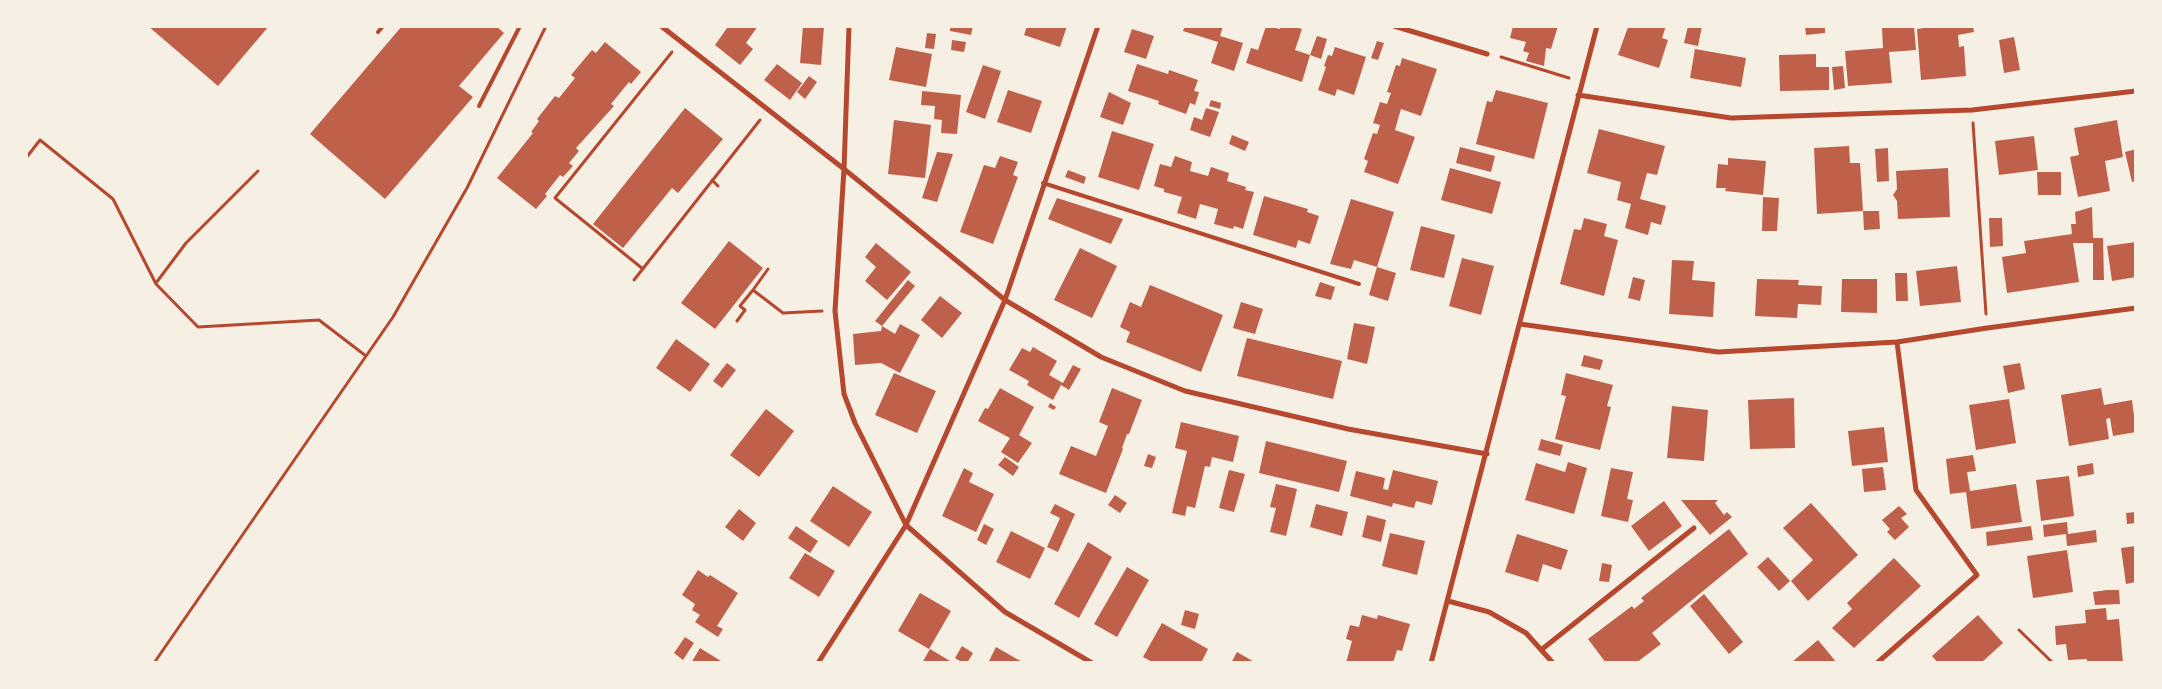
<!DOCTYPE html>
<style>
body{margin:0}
#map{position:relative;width:2162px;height:689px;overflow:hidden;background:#f6efe4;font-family:"Sofia Sans Condensed",sans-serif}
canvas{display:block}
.frame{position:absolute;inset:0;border:28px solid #f6efe4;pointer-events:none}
</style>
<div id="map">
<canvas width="2162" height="689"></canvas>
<div class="frame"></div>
</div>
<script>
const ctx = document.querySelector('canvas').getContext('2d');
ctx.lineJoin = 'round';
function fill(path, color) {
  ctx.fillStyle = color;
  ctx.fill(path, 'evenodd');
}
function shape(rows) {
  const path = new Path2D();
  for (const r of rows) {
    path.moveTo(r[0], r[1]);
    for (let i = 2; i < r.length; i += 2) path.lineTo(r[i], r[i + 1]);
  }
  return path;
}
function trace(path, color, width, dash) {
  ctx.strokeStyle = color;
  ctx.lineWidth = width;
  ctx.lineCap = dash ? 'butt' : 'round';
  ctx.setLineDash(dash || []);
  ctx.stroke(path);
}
fill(shape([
 [148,26,269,26,218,86],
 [402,26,496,26,504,33,459,86,473,97,385,199,310,134],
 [724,26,758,26,746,43,753,49,740,65,715,45,727,28],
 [803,26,824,26,821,65,800,63],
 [950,26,973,26,971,35,950,31],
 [1027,26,1067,26,1060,47,1024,35],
 [1185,26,1223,26,1220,36,1243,43,1234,71,1211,63,1218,42,1183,31],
 [1266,26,1280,29,1281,26,1292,26,1302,29,1295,50,1310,55,1302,82,1246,63,1251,48,1258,50],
 [1513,26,1558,26,1551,49,1546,48,1544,66,1526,61,1529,53,1523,51,1526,42,1510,38],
 [1633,26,1666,26,1662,38,1668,40,1659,68,1618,55,1628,27,1632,28],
 [1688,26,1702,26,1698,46,1684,43],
 [1805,26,1825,26,1825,33,1806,35],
 [1903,26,1914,26,1916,50,1889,52,1892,83,1848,86,1845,51,1883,48,1882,28],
 [1938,26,1973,26,1974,32,1958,35,1959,47,1964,46,1966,76,1921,80,1917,29],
 [1132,29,1154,36,1146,59,1124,52],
 [927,33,936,34,934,49,925,48],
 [1317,36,1327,39,1321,59,1310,55],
 [2014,37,2020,70,2004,73,1999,40],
 [952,40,966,42,964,52,951,50],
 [1377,41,1384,43,1378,60,1371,58],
 [605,42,641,72,631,84,629,82,611,104,614,106,576,148,579,151,569,163,573,166,563,177,560,175,545,194,547,196,536,209,497,178,533,133,531,132,539,121,537,119,555,96,559,98,575,78,571,75,592,50,596,53],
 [896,47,932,54,926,87,889,80],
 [1335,47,1366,57,1354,95,1337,89,1335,96,1318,90,1326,67,1324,66,1328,55,1332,56],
 [1695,49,1746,58,1741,87,1690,78],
 [1816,54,1816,67,1829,67,1829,90,1780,91,1779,55],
 [1402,58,1437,69,1421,116,1401,109,1398,119,1395,130,1415,137,1398,184,1364,172,1368,161,1364,159,1373,133,1377,134,1380,125,1373,123,1380,102,1387,104,1391,93,1387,92,1396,65,1400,66],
 [777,64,802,83,790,100,764,80],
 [1137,64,1168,74,1169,70,1198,80,1194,91,1199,92,1195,105,1190,103,1186,114,1158,104,1159,101,1128,91],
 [983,65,1001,71,985,119,966,112],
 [1843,66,1845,88,1834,90,1832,67],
 [809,76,817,82,805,99,797,92],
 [1008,90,1042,101,1031,133,997,122],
 [1496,90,1548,103,1534,159,1476,144,1487,101,1492,102],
 [922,91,961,95,957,134,941,133,942,120,934,119,935,106,921,105],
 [1109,92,1131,103,1123,125,1100,117],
 [1211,100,1221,103,1220,109,1209,106],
 [685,108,723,139,678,193,672,188,623,248,593,224],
 [1206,108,1219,112,1210,137,1190,130,1194,117,1202,120],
 [894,120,931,125,925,178,888,174],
 [2117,120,2123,157,2105,161,2110,191,2078,197,2070,157,2079,155,2074,128],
 [1599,129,1665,146,1657,175,1647,173,1640,199,1666,206,1661,225,1651,222,1648,235,1625,228,1631,204,1617,200,1621,182,1587,173],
 [1112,131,1154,144,1139,190,1098,177],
 [1232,135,1249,142,1245,151,1229,144],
 [2034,136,2038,170,1999,175,1995,141],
 [1849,146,1850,163,1860,163,1863,211,1817,214,1814,148],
 [1460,147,1495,156,1491,172,1456,163],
 [1888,148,1889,181,1877,182,1875,149],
 [2136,149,2136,181,2132,182,2125,152],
 [937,152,953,154,937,202,922,198],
 [1000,156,1018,162,1013,175,1018,177,993,244,960,232,984,165,995,168],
 [1175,156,1192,162,1190,171,1208,176,1211,167,1229,173,1227,181,1246,187,1245,190,1254,192,1243,229,1234,226,1233,229,1214,224,1218,209,1200,204,1196,219,1177,213,1182,197,1164,192,1164,189,1154,186,1160,164,1171,167],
 [1728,158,1766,161,1763,195,1725,191,1726,188,1716,188,1718,164,1728,165],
 [1450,168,1501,182,1492,214,1441,200],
 [1948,168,1950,217,1898,219,1897,201,1893,195,1897,189,1896,171],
 [1068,170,1086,177,1084,184,1065,177],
 [2037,172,2061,172,2061,195,2038,195],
 [1264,196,1308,209,1307,212,1319,216,1310,244,1298,240,1296,248,1253,235],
 [1763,197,1779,198,1777,231,1762,231],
 [1057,198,1123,219,1111,244,1048,219],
 [1351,199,1394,212,1377,267,1354,260,1351,269,1330,264],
 [2092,207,2093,238,2103,238,2104,280,2093,280,2093,243,2073,243,2079,282,2007,293,2002,257,2026,253,2024,241,2072,234,2071,224,2076,224,2075,212],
 [1863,211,1879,211,1880,229,1864,230],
 [1584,218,1607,224,1604,236,1618,240,1604,296,1560,284,1574,229,1581,230],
 [1989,218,2002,218,2003,246,1990,247],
 [1421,226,1455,235,1444,278,1410,270],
 [729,241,763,268,715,329,681,303],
 [2136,242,2136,277,2112,281,2107,246],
 [876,243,911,272,887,300,865,281,876,267,865,257],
 [1080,248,1117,266,1092,318,1054,300],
 [1462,258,1494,266,1481,315,1449,306],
 [1672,260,1694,261,1692,280,1715,282,1713,317,1669,314],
 [1957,266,1961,302,1920,306,1916,271],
 [1377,267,1396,273,1388,301,1369,295],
 [1895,273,1907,273,1908,301,1896,301],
 [1633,277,1645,280,1640,301,1628,298],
 [1757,279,1799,280,1798,285,1822,286,1821,305,1798,304,1797,318,1755,316],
 [1842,279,1877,279,1877,313,1841,312],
 [908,280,915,286,882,326,875,321],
 [1320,282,1335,287,1331,300,1315,296],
 [1150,285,1223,315,1201,372,1126,342,1130,332,1120,327,1130,302,1141,307],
 [940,296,962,313,942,338,921,320],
 [1241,302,1263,309,1255,334,1233,328],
 [1354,323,1375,327,1367,364,1347,359],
 [900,324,920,335,900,373,881,363,855,365,853,334,881,331,882,326,895,334],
 [1247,338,1342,361,1333,399,1237,376],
 [676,339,710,364,690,392,656,368],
 [1033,347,1057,361,1049,375,1063,383,1073,365,1081,369,1069,390,1061,385,1053,400,1027,385,1029,381,1009,370,1022,348,1030,352],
 [1584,355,1603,360,1600,370,1581,366],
 [727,363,736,370,722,388,713,381],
 [2020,363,2025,389,2008,393,2003,366],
 [894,373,936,391,917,433,875,415],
 [1566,373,1613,385,1607,406,1611,407,1600,450,1555,439,1566,396,1561,395],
 [1000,388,1034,407,1019,435,1032,443,1018,463,1001,452,1010,438,978,421,985,408,988,409],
 [1112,388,1142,400,1129,434,1127,434,1122,448,1123,449,1106,493,1059,474,1071,446,1096,456,1108,426,1099,422],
 [2101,388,2104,405,2132,400,2136,432,2113,436,2110,418,2106,419,2109,439,2069,446,2061,395],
 [1794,398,1795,448,1750,449,1748,400],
 [2009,399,2016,443,1976,450,1969,405],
 [1050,403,1056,407,1054,410,1048,407],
 [1672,406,1708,410,1704,461,1667,458],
 [766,409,794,431,759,477,730,455],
 [1181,422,1239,436,1233,462,1212,457,1210,467,1205,466,1195,508,1187,506,1185,516,1172,513,1187,451,1175,448],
 [1884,427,1888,462,1852,466,1848,431],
 [1541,439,1563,445,1560,456,1538,450],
 [1266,441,1347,461,1339,492,1259,473],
 [1148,454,1156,457,1152,468,1144,466],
 [1973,455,1976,471,1967,472,1970,491,2016,484,2022,522,1971,529,1966,492,1950,494,1946,459],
 [1005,457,1019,467,1013,476,998,465],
 [1568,462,1587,468,1574,514,1525,500,1536,463,1565,472],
 [2093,463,2094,474,2078,477,2077,466],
 [1883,467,1886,490,1864,492,1862,469],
 [964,468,973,473,969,482,994,494,976,532,942,516],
 [1611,468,1633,472,1627,499,1633,500,1628,522,1601,516],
 [1229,470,1245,474,1234,512,1219,508],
 [1393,470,1438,481,1432,505,1416,501,1414,508,1393,503,1392,507,1350,496,1356,471,1385,478,1383,489,1388,490],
 [2069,476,2074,516,2041,521,2036,480],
 [1276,484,1297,489,1286,536,1270,532,1276,508,1270,507],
 [833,486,872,512,849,547,810,521],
 [1115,495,1127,503,1120,513,1108,505],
 [1681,500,1718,500,1715,503,1724,515,1727,512,1732,517,1710,535],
 [1664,501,1682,526,1649,551,1631,526],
 [1811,503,1858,555,1808,601,1791,581,1813,560,1783,528],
 [1055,504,1075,514,1058,552,1047,547,1060,518,1050,513],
 [1316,504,1348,512,1342,536,1310,527],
 [1899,506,1907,514,1901,518,1909,527,1895,540,1887,532,1890,529,1882,520],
 [739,509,756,523,743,541,725,527],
 [2136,512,2136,523,2127,524,2126,513],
 [1367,515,1386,520,1381,542,1362,537],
 [2067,522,2068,534,2096,530,2097,542,2067,546,2066,534,2044,537,2043,525],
 [984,524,994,529,986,545,977,540],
 [796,526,818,541,810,553,788,538],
 [2031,526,2033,540,1987,546,1986,532],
 [1729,529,1748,554,1652,633,1661,644,1636,663,1606,663,1588,639,1632,606,1634,609,1644,601,1641,598],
 [1011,531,1045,548,1030,579,996,562],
 [1390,533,1425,541,1417,575,1382,566],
 [1517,534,1568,550,1561,570,1543,564,1538,582,1505,572],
 [1088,542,1112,557,1079,618,1054,604],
 [2136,546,2136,582,2126,584,2121,548],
 [2067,550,2073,592,2033,598,2027,556],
 [805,553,835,571,819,597,789,578],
 [1768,557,1790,581,1779,591,1757,567],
 [1894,558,1921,586,1854,648,1832,628,1852,609,1847,603],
 [1602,563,1612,565,1609,582,1599,581],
 [1127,567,1149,580,1117,637,1094,624],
 [698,570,708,577,710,575,738,593,717,626,723,629,718,637,695,622,700,615,692,610,695,604,682,595],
 [2107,590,2119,590,2120,604,2095,605,2093,592],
 [920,593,951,611,929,649,898,631],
 [1704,594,1743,642,1729,654,1690,606],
 [2106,608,2107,620,2119,619,2123,663,2087,663,2087,659,2068,660,2066,644,2056,645,2055,626,2086,623,2085,610],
 [1185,610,1199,614,1195,629,1181,625],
 [1362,615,1377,619,1378,615,1410,624,1402,651,1397,650,1393,663,1346,663,1352,641,1346,639,1350,625,1359,627],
 [1978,615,2003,643,1981,663,1938,663,1932,656],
 [1162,623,1208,649,1201,663,1154,663,1143,657],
 [685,637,694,643,683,660,674,653],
 [1818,640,1837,663,1791,663],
 [962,646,973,653,967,663,963,663,955,658],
 [996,647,1024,663,988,663],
 [700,648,724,663,691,663],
 [930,649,950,661,949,663,922,663],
 [1237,652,1256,663,1231,663]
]), '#bf614a');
trace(shape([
 [1501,57,1569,78],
 [1973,123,1986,314],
 [26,158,40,140,113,199,156,284,198,327,319,320,366,356],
 [712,180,718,186],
 [643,269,555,198,672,52],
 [768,269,753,290,783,313,822,311],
 [634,280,760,120],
 [156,283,186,243,258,171],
 [737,321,745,310,740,306,753,290],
 [2019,630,2053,663],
 [154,663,393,317,467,188,546,26]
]), '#b5482f', 3);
trace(shape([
 [378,32,383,26],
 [479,106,520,26],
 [1043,183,1359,284]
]), '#b5482f', 4);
trace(shape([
 [661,26,844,169,1005,300,1101,357,1185,391,1348,429,1487,454],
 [849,26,844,169,835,311,844,394,855,423,906,525,1005,612,1092,663],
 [1394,26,1487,54],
 [1578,95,1731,118,1972,110,2136,91],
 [1520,324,1718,352,1897,342,1987,328,2136,308],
 [1448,601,1489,612,1526,633,1553,663],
 [1541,650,1694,528],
 [818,663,906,525,1005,300,1098,26],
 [1431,663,1597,26],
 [1877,663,1977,575,1916,490,1897,342]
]), '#b5482f', 5);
</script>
